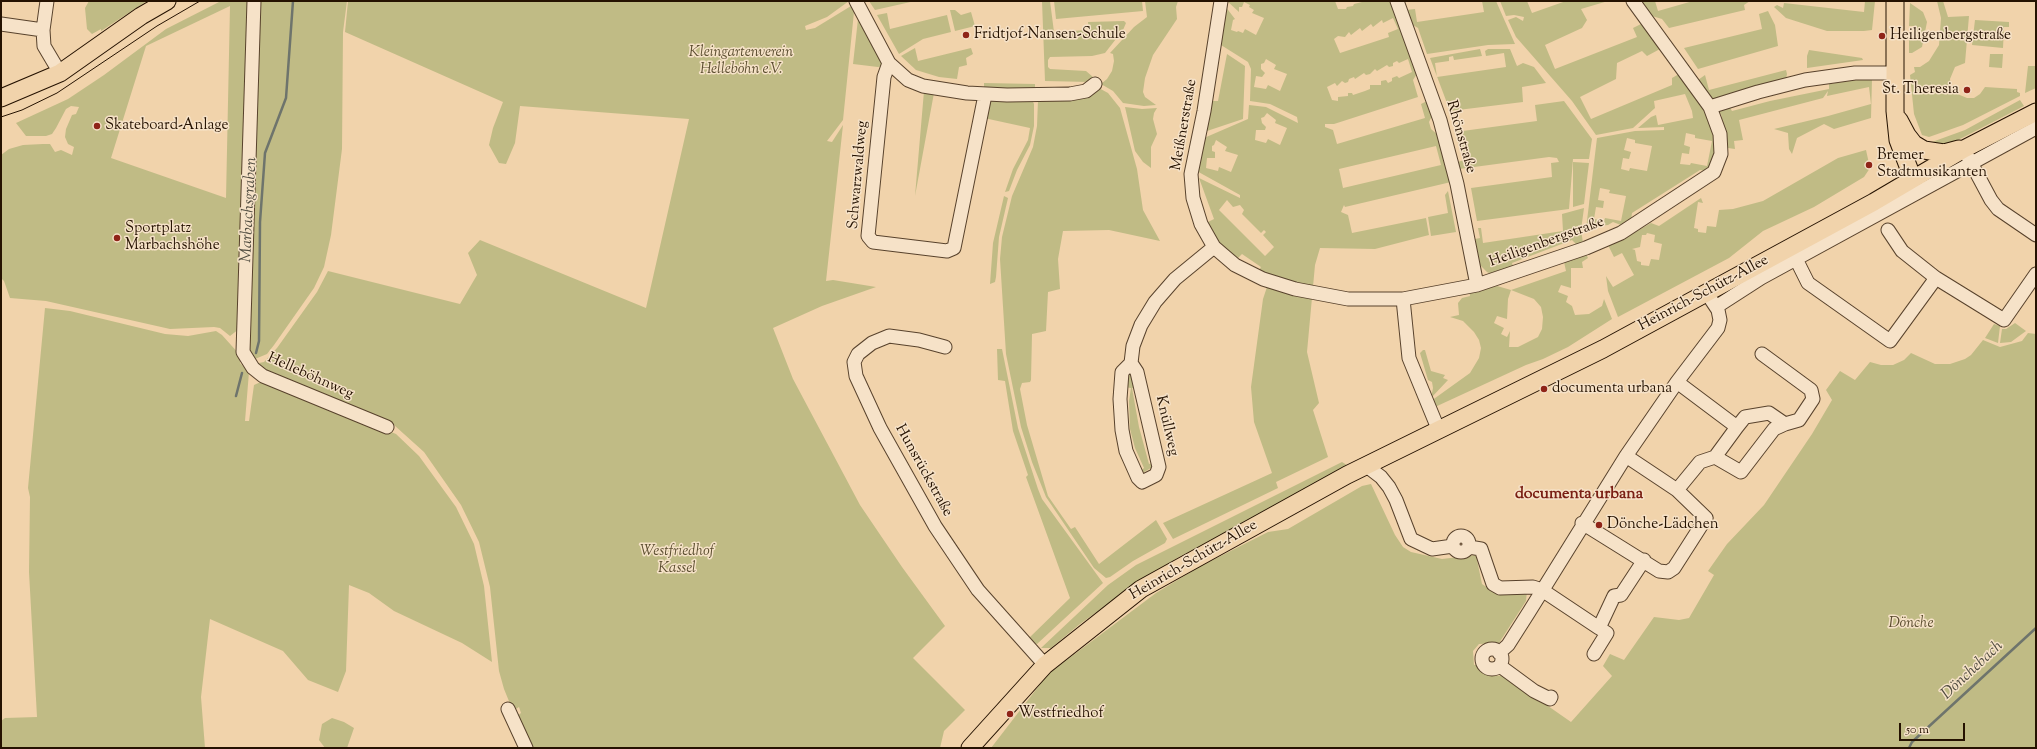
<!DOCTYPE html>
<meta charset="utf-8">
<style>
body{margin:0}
#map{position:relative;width:2037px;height:749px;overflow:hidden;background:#f1d3ab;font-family:"Sorts Mill Goudy",serif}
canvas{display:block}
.frame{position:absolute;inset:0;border:2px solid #251201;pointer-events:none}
.scale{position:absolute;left:1899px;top:723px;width:66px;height:18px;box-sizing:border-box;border:2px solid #251201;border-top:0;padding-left:5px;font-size:12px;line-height:14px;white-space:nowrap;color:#251201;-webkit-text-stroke:3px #f6e2c8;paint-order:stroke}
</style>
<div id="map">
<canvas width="2037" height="749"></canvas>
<div class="frame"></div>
<div class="scale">50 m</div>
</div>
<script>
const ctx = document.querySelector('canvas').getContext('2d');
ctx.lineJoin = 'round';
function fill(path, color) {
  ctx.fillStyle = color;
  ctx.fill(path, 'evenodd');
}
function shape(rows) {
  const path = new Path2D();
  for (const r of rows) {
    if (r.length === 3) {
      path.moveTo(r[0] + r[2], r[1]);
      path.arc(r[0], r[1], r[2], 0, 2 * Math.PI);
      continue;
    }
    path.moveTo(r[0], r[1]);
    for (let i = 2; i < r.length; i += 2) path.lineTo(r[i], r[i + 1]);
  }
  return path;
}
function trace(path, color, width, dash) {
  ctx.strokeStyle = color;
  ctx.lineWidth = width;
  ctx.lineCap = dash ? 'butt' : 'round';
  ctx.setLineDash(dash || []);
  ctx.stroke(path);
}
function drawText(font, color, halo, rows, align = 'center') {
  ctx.font = font + ' "Sorts Mill Goudy",serif';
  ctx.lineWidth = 3;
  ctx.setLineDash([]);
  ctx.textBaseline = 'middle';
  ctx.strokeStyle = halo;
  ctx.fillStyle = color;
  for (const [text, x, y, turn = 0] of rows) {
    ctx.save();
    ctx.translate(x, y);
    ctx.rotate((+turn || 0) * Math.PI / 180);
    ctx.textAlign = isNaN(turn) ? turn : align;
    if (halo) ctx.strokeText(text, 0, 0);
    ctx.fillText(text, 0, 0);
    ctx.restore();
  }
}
fill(shape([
 [89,1,147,1,101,31,101,29,92,34,87,29,85,8],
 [221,1,251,1,239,329,230,336,220,328,214,327,170,329,46,301,10,298,4,281,1,278,1,155,9,149,23,145,43,144,50,144,55,152,61,150,72,155,74,147,68,144,65,137,66,129,72,115,76,114,79,107,71,106,66,109,56,128,52,134,46,136,26,136,16,123,68,99,104,75,166,29],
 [230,6,226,198,111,158,146,46],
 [257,1,347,1,343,32,342,149,331,235,324,267,314,288,274,345,267,354,255,359,250,358,247,351],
 [348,1,849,1,827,17,805,26,806,30,815,28,851,6,854,12,843,120,827,141,832,142,843,125,826,281,833,280,876,287,822,306,773,328,793,379,860,505,902,567,945,626,913,658,965,710,944,731,940,748,531,748,516,717,521,713,519,707,513,711,504,689,499,671,490,587,479,542,461,505,424,452,394,425,270,376,254,364,264,362,277,348,317,292,328,271,460,304,477,275,468,253,480,240,646,308,689,119,520,106,515,143,506,164,499,163,489,145,493,128,503,102,345,32],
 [869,1,915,1,875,10],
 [1042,1,1050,1,1054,32,1089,30,1088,22,1124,21,1126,23,1123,30,1105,53,1092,56,1050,57,1048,60,1048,67,1050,69,1086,71,1093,77,1090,82,1045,81],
 [1054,1,1142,1,1143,11,1056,19],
 [1145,1,1178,1,1176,7,1177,19,1153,55,1145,78,1143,92,1145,97,1156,105,1144,106,1123,103,1113,91,1101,84,1107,79,1112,71,1114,61,1113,54,1110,53,1134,27,1147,17],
 [1227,1,1335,1,1338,9,1346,9,1347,7,1353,6,1354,4,1366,1,1392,1,1418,72,1413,80,1418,97,1334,124,1325,124,1325,127,1333,130,1337,144,1425,118,1421,104,1427,101,1433,114,1429,122,1431,129,1439,136,1451,182,1345,207,1344,205,1341,212,1348,215,1352,233,1426,218,1429,235,1375,249,1320,248,1315,265,1307,352,1319,403,1313,410,1328,457,1276,482,1278,488,1173,539,1163,523,1272,473,1254,422,1251,387,1263,299,1270,278,1258,272,1261,267,1242,254,1237,259,1218,243,1206,223,1214,219,1199,178,1240,198,1240,195,1195,170,1204,138,1248,119,1249,105,1266,107,1298,123,1297,117,1270,104,1250,101,1251,69,1248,62,1221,45,1225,6,1235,19,1233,20,1231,30,1237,32,1238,31,1243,33,1245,29,1256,35,1264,18,1252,13,1254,10,1249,7,1250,5,1244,2,1242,7,1239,7,1239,12],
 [1393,18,1398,29,1388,33,1389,37,1340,53,1334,39,1338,36,1345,37,1349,32,1351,35,1360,28,1362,31,1371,24,1373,27,1382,20,1383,23],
 [1266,59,1276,65,1274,69,1287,74,1280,91,1268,85,1266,89,1254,87,1256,76,1262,77,1265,73,1261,69,1261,64,1264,63],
 [1408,59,1412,72,1399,78,1397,76,1392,78,1392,81,1388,83,1386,80,1381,81,1381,85,1370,85,1370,89,1365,91,1353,95,1352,93,1348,93,1348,96,1338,97,1338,101,1332,100,1327,87,1335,83,1337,86,1342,81,1345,83,1348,82,1349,79,1354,77,1355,79,1364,73,1366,75,1370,74,1375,69,1377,71,1387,65,1389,67,1393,66,1393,63,1397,61,1399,63],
 [1267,113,1276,120,1275,123,1287,128,1280,145,1268,139,1266,143,1255,140,1256,130,1265,130,1266,127,1262,123,1261,118,1264,117],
 [1216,140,1227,147,1225,151,1238,155,1231,172,1219,167,1218,171,1206,168,1207,158,1215,158,1215,152,1212,151,1212,146,1214,145],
 [1436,146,1441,165,1343,188,1339,169],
 [1227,200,1233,207,1240,205,1244,210,1242,214,1261,233,1264,230,1266,232,1263,235,1274,247,1265,256,1219,210],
 [1482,1,1496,1,1515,44,1488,45,1427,54,1418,28,1411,24,1406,10,1415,9,1417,22,1484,12],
 [1500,1,1527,1,1532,13,1566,1,1608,1,1581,9,1587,20,1582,28,1545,45,1555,69,1637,37,1633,28,1641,24,1660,49,1647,56,1642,51,1617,63,1616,79,1580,97,1591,119,1672,85,1672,78,1679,74,1708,114,1716,144,1713,163,1706,171,1700,170,1632,213,1631,220,1621,225,1613,222,1608,225,1596,226,1594,230,1586,229,1597,138,1635,131,1664,130,1664,127,1638,128,1651,117,1656,115,1658,125,1693,118,1692,111,1685,94,1654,101,1655,108,1633,128,1596,135,1572,101,1516,37,1508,20,1516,17,1523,21,1524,17,1514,15,1506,16],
 [1686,133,1695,135,1695,138,1712,141,1707,166,1691,163,1690,165,1680,164,1682,153,1689,154,1690,147,1684,145],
 [1627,138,1635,140,1635,143,1652,146,1647,171,1630,168,1629,171,1621,169,1623,158,1629,159,1631,152,1624,150],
 [1600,188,1610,190,1609,193,1626,196,1621,221,1605,218,1604,221,1594,219,1596,207,1603,208,1604,201,1598,200],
 [1638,1,1655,1,1658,11,1693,1,1750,1,1744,5,1745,10,1669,28,1662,19,1652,16],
 [1865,1,1875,1,1872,30,1864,31,1827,31,1786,18,1774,7,1777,5,1783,8,1784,3,1864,12],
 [1937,1,1943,1,1948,17,1969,16,1965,63,1955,67,1950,79,1951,86,1955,93,1967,98,1974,98,1980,94,1985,87,2017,89,2017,92,2020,93,2020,96,1963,125,1929,137,1922,135,1914,114,1910,75,1915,72,1914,67,1920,67,1929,61,1939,45,1941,18],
 [1910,3,1923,12,1927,22,1922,47,1912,53,1909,53,1909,39,1915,39,1915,26,1909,26],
 [950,10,955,10,961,15,971,12,975,26,955,31],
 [1768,11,1775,25,1778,46,1698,69,1684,48,1762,29,1759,14],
 [887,13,890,29,947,15,951,32,923,39,899,54,877,15],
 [858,19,881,57,883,66,878,67,853,64],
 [1975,20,2009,22,2009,27,2004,27,2003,48,1972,45],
 [915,48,918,61,971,48,973,54,966,58,967,65,959,67,957,79,939,77,916,70,901,56],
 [1480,49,1482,56,1454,60,1453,56,1449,57,1449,61,1435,63,1437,77,1506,67,1504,53,1486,56,1485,51,1488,49,1510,49,1517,66,1523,63,1534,67,1546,83,1522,87,1523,102,1450,111,1430,58],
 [1809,50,1862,58,1863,60,1807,68,1807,56],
 [1227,54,1245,66,1243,119,1204,132,1211,101,1218,101],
 [1990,54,2003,54,2002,68,1989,67],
 [2028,66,2036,66,2036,88,2025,93],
 [1786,70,1787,74,1786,79,1712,99,1698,80,1705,75,1709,90],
 [1864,79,1872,79,1871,118,1834,129,1824,124,1797,138,1792,154,1789,149,1788,133,1774,129,1828,116,1871,104,1869,87,1827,96,1828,91,1823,98,1739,120,1743,140,1734,141,1735,149,1728,148,1721,114,1718,111,1729,106,1732,111,1770,101,1829,89,1829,84],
 [984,83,1035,84,1035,91,984,89],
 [1097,87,1108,93,1120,108,1137,169,1143,210,1160,241,1109,230,1063,231,1058,259,1060,289,1048,292,1046,331,1032,334,1031,380,1030,382,1022,383,1020,389,1027,425,1048,496,1071,529,1075,527,1099,564,1156,520,1167,539,1165,543,1133,561,1110,577,1106,578,1094,568,1046,497,1032,462,1021,427,1006,354,1000,259,1002,237,1012,196,1033,147,1037,126,1038,100],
 [924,91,934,93,915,196],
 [1031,97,1034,104,1034,126,1030,145,1017,170,1009,191,1005,192,1013,169,1028,140,1030,128,984,118,991,100],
 [2020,100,2024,106,1962,138,1949,144,1931,147,1932,142,1965,130],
 [1564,101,1592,139,1589,159,1573,159,1569,209,1477,221,1471,188,1552,177,1551,163,1559,162,1557,158,1549,157,1459,169,1458,162,1464,160,1455,132,1537,121,1535,105],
 [1125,107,1142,109,1157,108,1154,113,1153,119,1157,134,1151,147,1151,168,1143,162,1135,151],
 [1866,150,1870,168,1864,177,1814,207,1763,231,1729,258,1618,317,1608,291,1606,276,1613,287,1634,275,1622,253,1614,257,1608,245,1632,230,1637,231,1651,223,1659,226,1701,198,1703,203,1698,202,1694,228,1698,229,1698,232,1706,233,1707,226,1716,227,1719,210,1733,209,1763,201,1838,158],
 [1647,233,1655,235,1654,242,1662,244,1659,260,1651,259,1649,266,1641,265,1641,262,1637,261,1635,250,1632,249,1640,247,1642,235,1646,235],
 [1573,162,1589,163,1584,204,1573,207],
 [1448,191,1456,232,1431,236,1428,217,1448,213,1445,195],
 [1004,196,1008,198,999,237,996,277,995,282,990,284,993,243],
 [1584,208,1581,230,1583,243,1578,246,1572,240,1512,263,1514,269,1491,274,1487,272,1480,265,1475,239,1480,238,1478,228,1481,228,1483,243,1563,231,1562,214],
 [1586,254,1588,258,1582,262,1583,268,1571,268,1571,288,1561,285,1558,292,1568,296,1566,302,1572,306,1575,315,1589,314,1602,306,1604,299,1612,319,1568,347,1543,359,1526,365,1435,407,1431,401,1470,373,1479,358,1481,348,1479,340,1474,332,1463,321,1450,317,1459,315,1458,303,1462,298,1470,296,1469,290,1497,286,1511,290,1566,271,1564,262],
 [1511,290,1534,299,1541,307,1543,317,1542,329,1538,337,1518,347,1509,347,1510,331,1507,337,1501,334,1504,328,1494,323,1497,316,1507,319,1508,299],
 [45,308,70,311,165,334,188,336,216,331,222,335,240,355,240,363,249,372,245,421,249,421,254,385,265,380,396,434,419,456,456,507,474,544,484,586,492,662,462,643,394,611,369,593,349,585,346,671,338,692,308,680,283,651,210,619,201,697,205,748,1,748,1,721,5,718,37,717,29,572,30,497,28,488],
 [2015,323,2026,331,2011,342,2000,343,2002,329,2006,329],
 [1994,324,2000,326,1998,343,1985,338],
 [2028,333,2036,334,2036,748,991,748,1048,674,1156,593,1199,567,1268,532,1288,529,1362,486,1371,484,1395,535,1403,547,1411,552,1442,559,1476,555,1482,584,1495,593,1527,591,1526,601,1499,643,1479,644,1473,651,1474,665,1480,664,1486,675,1505,676,1571,722,1612,676,1603,666,1610,654,1624,660,1654,617,1679,620,1689,618,1714,575,1708,571,1727,544,1764,505,1812,434,1832,400,1826,390,1840,371,1855,380,1870,362,1881,365,1893,365,1904,360,1911,353,1935,364,1950,364,1965,359,1971,355,1983,340,2000,347,2022,341],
 [997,349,1002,349,1018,428,1038,489,1042,499,1103,583,1037,644,1033,643,1029,638,1070,598,1026,477,1028,475,1013,431,1005,381,998,380],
 [1423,350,1425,350,1431,371,1445,375,1443,378,1448,380,1431,398,1433,388,1432,382,1428,380,1420,353],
 [1126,372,1134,373,1138,389,1132,388,1139,427,1149,464,1155,462,1154,466,1141,474,1139,472,1144,468,1135,448,1130,429,1129,401,1131,388,1124,387],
 [1342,462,1350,467,1179,557,1141,580,1080,624,1051,648,1041,648,1108,585,1136,565],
 [332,718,344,722,354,728,347,748,325,748,319,740,322,724]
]), '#c0bb85');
trace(shape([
 [256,353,259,341,260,222,265,153,286,98,293,1],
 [236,396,242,373],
 [1909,748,1912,742,2036,628]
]), '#6e746c', 2.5);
const minor = shape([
 [47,1,43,30,44,46,60,73],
 [254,1,243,352,253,368,263,376,387,427],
 [856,1,889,63,908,80,923,86,967,93,1007,95,1070,94,1086,91,1095,84],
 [1221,1,1204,111,1191,174,1193,198,1201,224,1214,247,1235,265,1263,279,1295,289,1348,299,1403,299,1477,285,1586,248,1621,233,1714,172,1721,154,1720,134,1710,107,1758,92,1805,80,1855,73,1894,73],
 [1397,1,1440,120,1457,184,1477,285],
 [1633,1,1710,107],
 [1,24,43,30],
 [889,63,884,77,868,236,873,242,947,251,954,248,985,95],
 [1968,157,1991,200,1998,209,2036,235],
 [1888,230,1902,251,1936,278,2004,320,2036,274],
 [1793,253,1808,283,1890,341,1936,278],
 [1403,299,1409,358,1439,431],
 [1716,307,1761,278,2036,128],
 [945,347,919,340,889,336,872,343,858,354,854,362,856,376,880,428,935,526,978,590,1045,665],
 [1762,354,1811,390,1813,399,1799,420,1785,424],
 [1131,363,1137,372,1159,467,1156,475,1142,482,1138,478,1126,451,1122,430,1120,399,1122,372,1131,363,1133,346,1141,325,1155,302,1175,279,1214,247],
 [1677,382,1737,427,1745,417,1769,413,1785,424,1774,429,1741,472,1715,457],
 [1368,467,1381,477,1389,487,1396,500,1411,539,1432,549,1453,546],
 [1677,490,1700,462,1715,457,1737,427],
 [1582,523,1659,571,1668,572,1674,568,1706,518,1677,490,1626,456],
 [1461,544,8],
 [1469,547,1481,549,1493,584,1500,588,1533,587,1542,590,1599,628,1614,596,1621,595,1644,560],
 [1492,659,10],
 [1499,653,1508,645,1529,612,1626,456,1677,382,1718,328,1720,320,1718,310,1706,292],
 [1594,654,1607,633,1599,628],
 [1500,666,1534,691,1550,699,1551,697],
 [508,709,526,748]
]);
const major = shape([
 [1895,1,1895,111,1898,140,1913,179],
 [1,98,60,73,141,16,167,1],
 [1899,120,1907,135,1914,144,1924,150,1944,153,1959,149],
 [970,748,1045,665,1141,589,1347,475,1603,349,1874,202,1964,149,2036,112]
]);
trace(minor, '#58422c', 15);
trace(major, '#251201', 19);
trace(minor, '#f6e2c8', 13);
trace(major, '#f1d3ab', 17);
trace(shape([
 [1,117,22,110,57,93,157,26,200,1]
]), '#251201', 1);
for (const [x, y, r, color] of [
 [966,35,4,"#8f2418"],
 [1882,36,4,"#8f2418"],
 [1967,90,4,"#8f2418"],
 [97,126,4,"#8f2418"],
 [1869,165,4,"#8f2418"],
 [117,238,4,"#8f2418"],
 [1544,389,4,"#8f2418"],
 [1599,525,4,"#8f2418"],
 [1010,714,4,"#8f2418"]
]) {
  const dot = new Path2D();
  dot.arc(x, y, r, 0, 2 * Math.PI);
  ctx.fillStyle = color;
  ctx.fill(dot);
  trace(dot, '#f6e2c8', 1.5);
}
drawText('15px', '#251201', '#f6e2c8', [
 ["Fridtjof-Nansen-Schule",974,35],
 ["Heiligenbergstraße",1890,36],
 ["St. Theresia",1959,90,"right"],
 ["Skateboard-Anlage",105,126],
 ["Bremer",1877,156],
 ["Stadtmusikanten",1877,173],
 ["Sportplatz",125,229],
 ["Marbachshöhe",125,246],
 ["documenta urbana",1552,389],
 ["Dönche-Lädchen",1607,525],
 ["Westfriedhof",1018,714]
], 'left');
drawText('italic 15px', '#5b4d2f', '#f6e2c8', [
 ["Kleingartenverein",741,53],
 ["Helleböhn e.V.",741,70],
 ["Westfriedhof",677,552],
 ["Kassel",677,569],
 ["Dönche",1911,624]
]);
drawText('15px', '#251201', '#f6e2c8', [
 ["Meißnerstraße",1185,125,-80],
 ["Rhönstraße",1460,137,74],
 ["Schwarzwaldweg",859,175,-85],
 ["Heiligenbergstraße",1547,243,-20],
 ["Heinrich-Schütz-Allee",1704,294,-28],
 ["Helleböhnweg",310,377,24],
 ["Knüllweg",1166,426,77],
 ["Hunsrückstraße",923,471,61],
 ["Heinrich-Schütz-Allee",1194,561,-30]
]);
drawText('italic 16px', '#4f4b3f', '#f6e2c8', [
 ["Marbachsgraben",250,210,-87],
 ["Dönchebach",1973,671,-43]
]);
drawText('bold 16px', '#7a1f14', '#f6e2c8', [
 ["documenta urbana",1579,495]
]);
</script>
